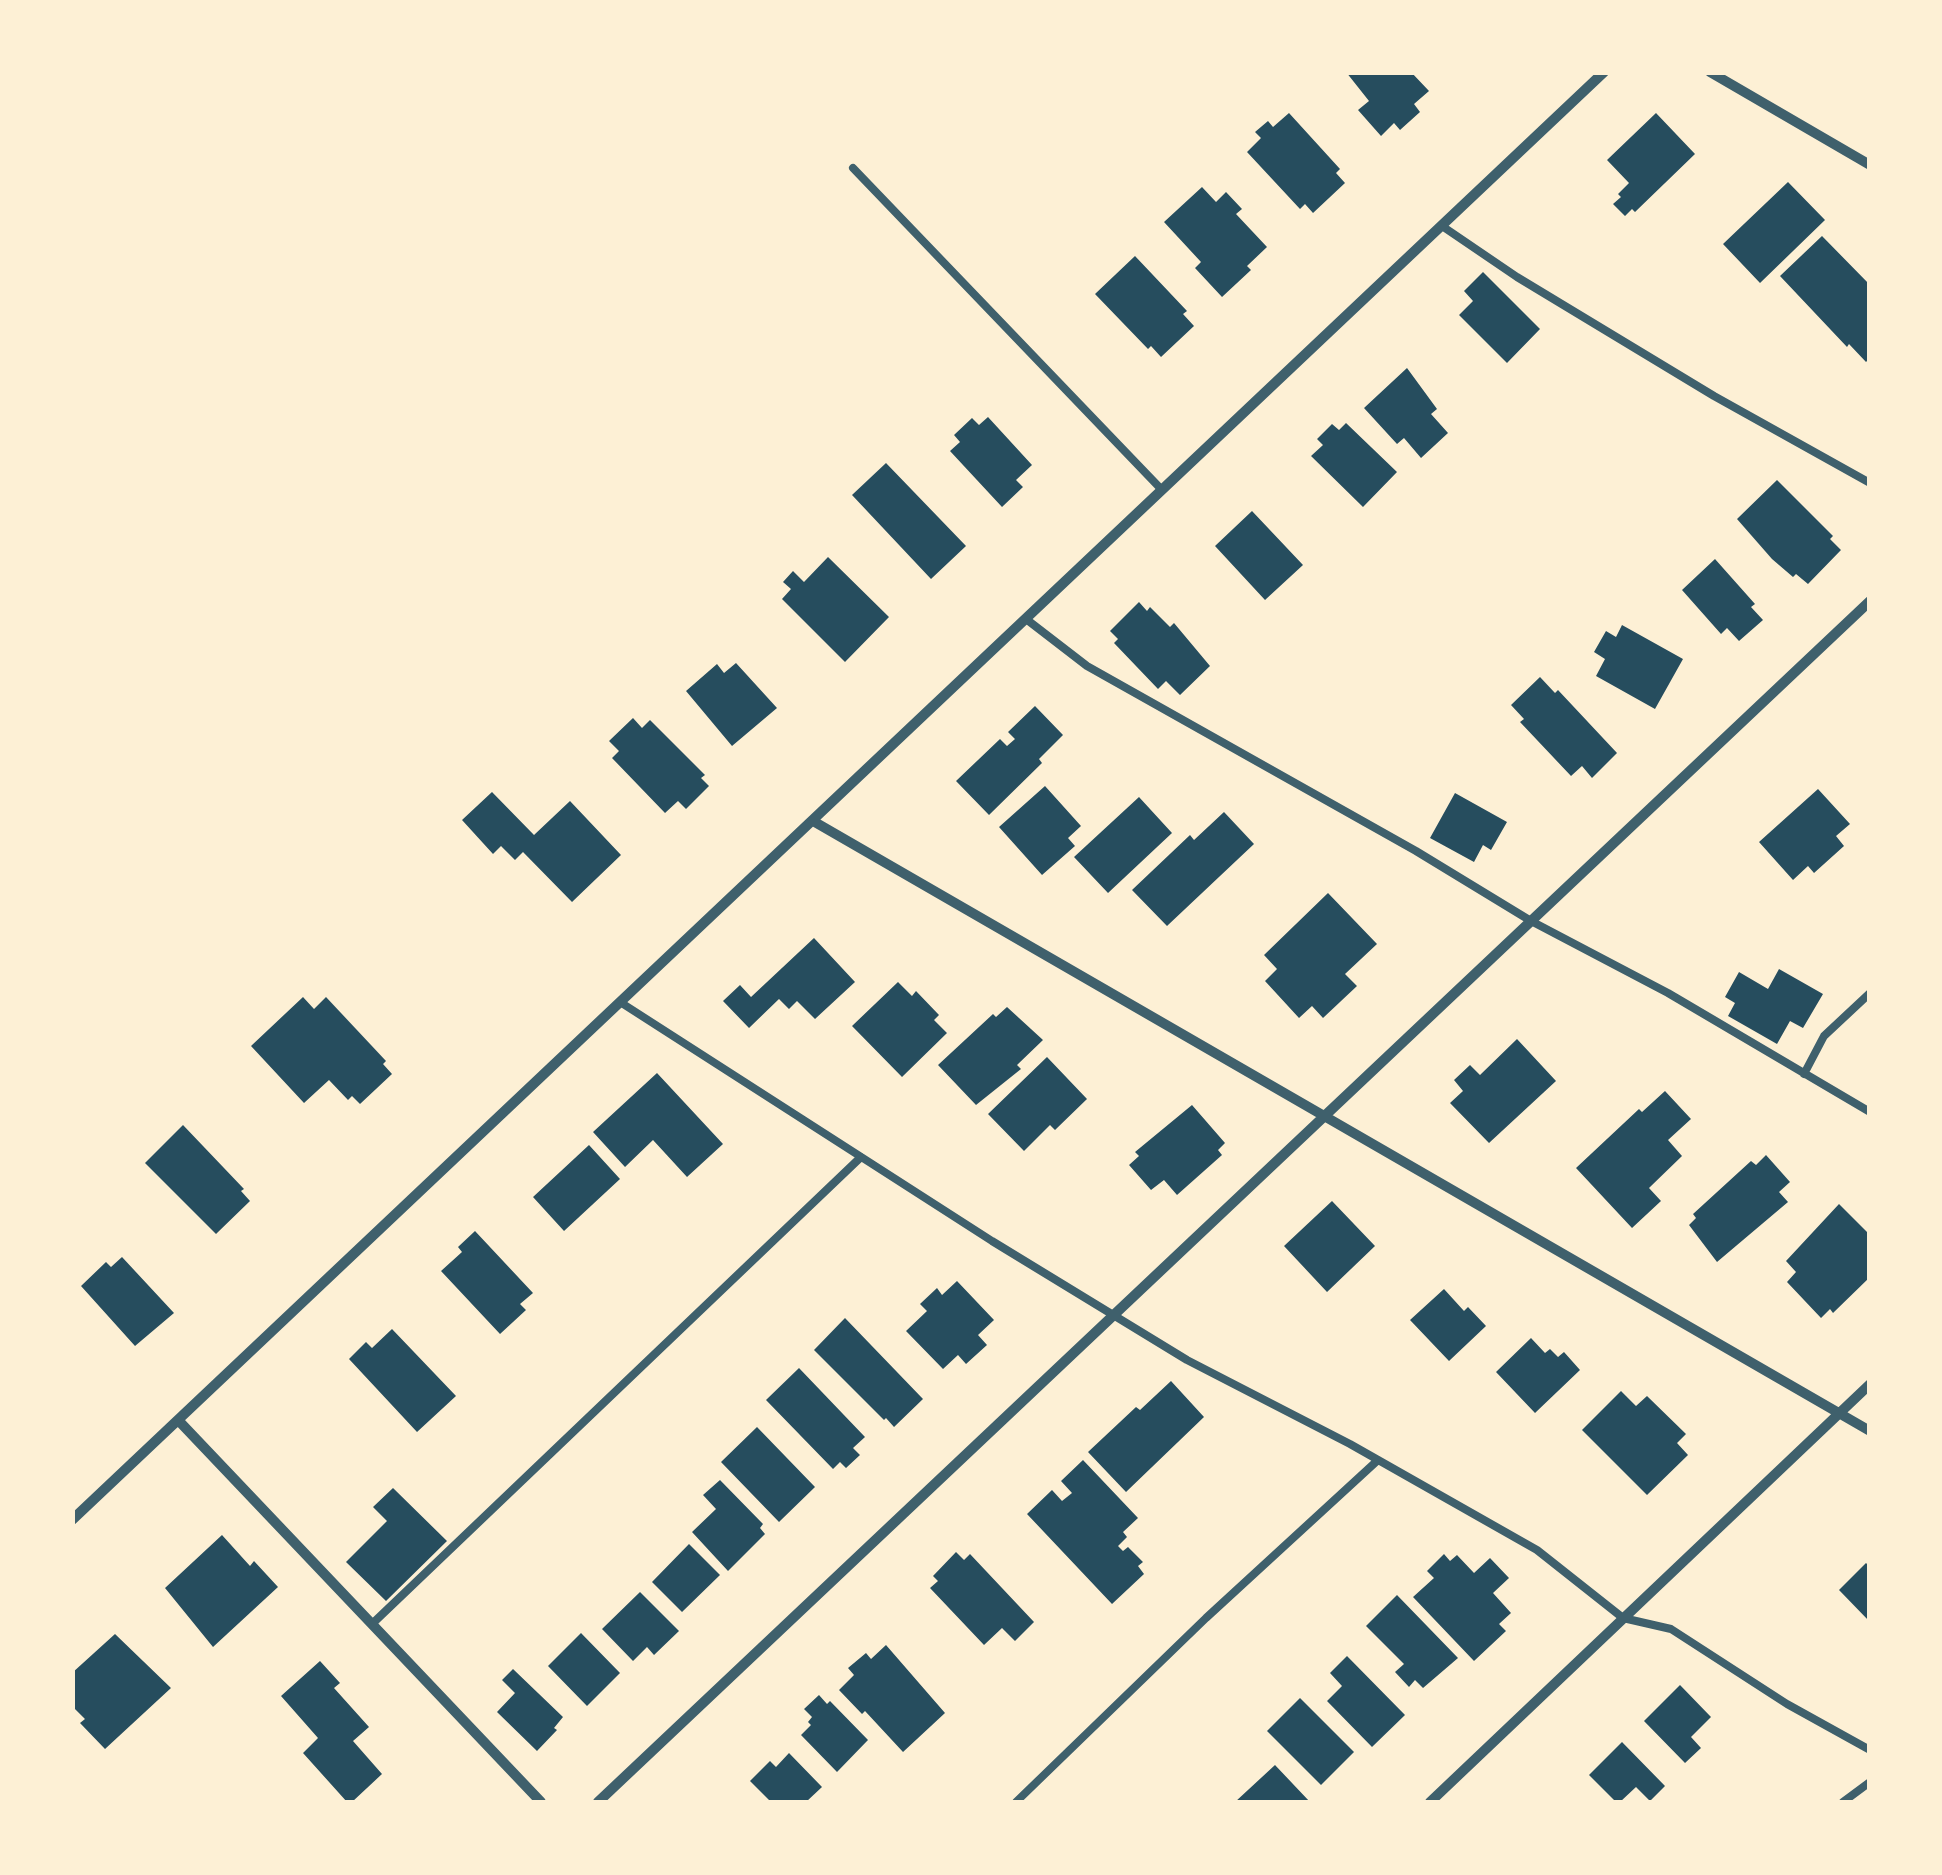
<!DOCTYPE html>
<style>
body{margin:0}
#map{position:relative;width:1942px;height:1875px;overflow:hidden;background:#fdf0d5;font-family:Signika,sans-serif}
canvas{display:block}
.frame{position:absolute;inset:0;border:75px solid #fdf0d5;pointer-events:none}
</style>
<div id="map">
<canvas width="1942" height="1875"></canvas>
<div class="frame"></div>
</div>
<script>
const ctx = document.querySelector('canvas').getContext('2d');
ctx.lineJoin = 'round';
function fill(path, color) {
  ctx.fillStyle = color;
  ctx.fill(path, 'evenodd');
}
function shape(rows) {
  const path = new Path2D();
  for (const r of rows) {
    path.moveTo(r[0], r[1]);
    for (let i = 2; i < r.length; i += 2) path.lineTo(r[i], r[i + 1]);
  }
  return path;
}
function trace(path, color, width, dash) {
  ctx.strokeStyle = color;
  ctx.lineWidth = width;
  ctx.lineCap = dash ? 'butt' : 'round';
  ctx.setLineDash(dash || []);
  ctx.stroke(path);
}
fill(shape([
 [1346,72,1411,72,1429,91,1414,104,1420,112,1400,130,1394,123,1381,136,1358,110,1369,101],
 [1289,113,1340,169,1336,173,1345,183,1313,213,1305,204,1300,209,1247,152,1261,138,1255,132,1268,121,1273,127],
 [1656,113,1695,154,1635,212,1632,209,1625,216,1613,204,1621,197,1618,194,1629,183,1607,160],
 [1788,182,1825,220,1760,283,1723,244],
 [1202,187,1216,202,1226,192,1242,209,1236,214,1267,247,1247,266,1251,270,1222,297,1195,268,1201,262,1164,222],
 [1822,236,1870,285,1870,358,1866,362,1849,344,1847,347,1780,276],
 [1135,256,1187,311,1183,314,1194,326,1161,357,1151,346,1148,349,1095,294],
 [1483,272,1540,329,1507,363,1459,315,1473,301,1464,291],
 [1407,368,1437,409,1431,414,1448,433,1421,458,1404,438,1397,444,1364,408],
 [988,417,1032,465,1016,480,1023,487,1002,507,950,451,960,442,954,435,972,418,979,425],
 [1346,423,1397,472,1363,507,1311,456,1323,445,1317,439,1332,424,1339,430],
 [886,463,966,546,931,579,852,495],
 [1777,480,1833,536,1830,539,1841,550,1808,584,1796,574,1793,577,1772,559,1737,519],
 [1252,511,1303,565,1265,600,1215,546],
 [828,557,889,617,845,662,782,599,791,589,783,582,793,571,804,582],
 [1715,559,1755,604,1751,607,1763,620,1739,641,1727,628,1721,634,1682,590],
 [1139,602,1147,611,1150,607,1170,627,1174,623,1210,666,1180,695,1166,681,1158,689,1114,643,1118,639,1110,631],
 [1622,625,1683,659,1655,709,1596,676,1605,659,1594,652,1606,631,1616,637],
 [736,663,777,708,732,746,686,691,717,664,724,673],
 [1540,677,1555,693,1558,690,1617,753,1592,778,1582,766,1571,776,1520,722,1524,719,1511,705],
 [1035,706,1063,735,1039,759,1042,763,989,815,956,781,1000,739,1007,746,1015,739,1008,732],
 [633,718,642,728,650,720,705,775,701,778,709,786,686,809,678,801,665,813,612,758,619,751,609,741],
 [1045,786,1081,826,1068,838,1075,846,1042,875,999,827],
 [1818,789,1850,824,1836,836,1844,846,1814,873,1808,866,1793,880,1759,842],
 [492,792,534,835,570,801,621,855,572,902,523,852,515,860,501,846,493,854,462,820],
 [1455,793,1507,822,1491,850,1483,845,1474,862,1430,838],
 [1139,797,1172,833,1108,893,1074,857],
 [1224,812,1254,844,1167,926,1132,890,1190,835,1194,840],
 [1328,893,1377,944,1345,974,1357,986,1323,1018,1312,1006,1299,1018,1265,981,1277,969,1264,955],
 [814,938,855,982,815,1019,797,1001,789,1009,779,999,749,1028,723,1001,740,985,751,997],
 [1779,969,1823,994,1803,1028,1790,1021,1777,1044,1728,1016,1735,1003,1725,997,1739,972,1768,989],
 [898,982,912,996,916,991,939,1015,934,1020,947,1033,902,1077,852,1026],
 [303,997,314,1009,326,997,386,1061,383,1064,392,1074,360,1104,352,1096,348,1100,329,1080,304,1103,251,1046],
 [1007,1007,1043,1040,1017,1065,1021,1069,976,1105,938,1065,993,1014,996,1017],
 [1517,1039,1556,1081,1489,1143,1450,1103,1463,1091,1454,1080,1470,1065,1480,1075],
 [1047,1057,1087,1099,1055,1130,1050,1125,1024,1151,988,1114],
 [657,1073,723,1144,687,1177,653,1140,625,1167,593,1132],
 [1665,1091,1691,1119,1668,1140,1682,1156,1649,1188,1661,1201,1632,1228,1576,1168,1639,1109,1642,1112],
 [1192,1105,1225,1143,1218,1150,1222,1155,1177,1195,1164,1180,1151,1190,1129,1165,1139,1156,1135,1152],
 [183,1125,244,1189,241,1191,250,1201,216,1234,145,1163],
 [589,1145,620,1179,564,1231,533,1197],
 [1766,1155,1790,1182,1779,1192,1788,1202,1717,1262,1689,1225,1696,1218,1693,1214,1751,1161,1756,1165],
 [1332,1201,1375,1246,1327,1292,1284,1246],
 [1839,1204,1870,1235,1870,1277,1833,1313,1830,1309,1821,1318,1787,1282,1796,1272,1786,1261],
 [475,1231,533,1293,520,1304,526,1310,500,1334,441,1271,462,1252,458,1247],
 [122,1257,174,1313,135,1346,81,1286,106,1262,111,1267],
 [957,1281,994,1320,978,1335,987,1345,966,1364,958,1355,943,1369,906,1331,927,1311,920,1304,937,1288,942,1295],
 [1444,1289,1464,1311,1468,1307,1486,1326,1449,1361,1410,1320],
 [845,1318,923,1399,894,1427,886,1418,884,1420,814,1350],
 [392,1329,456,1396,417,1432,349,1359,366,1342,372,1348],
 [1531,1338,1545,1353,1550,1349,1558,1357,1564,1352,1580,1370,1535,1413,1496,1372],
 [799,1368,865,1437,853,1448,860,1455,846,1468,840,1462,833,1469,766,1400],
 [1171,1381,1204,1417,1126,1492,1088,1452,1136,1407,1140,1410],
 [1621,1391,1636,1406,1647,1396,1686,1434,1677,1443,1688,1455,1647,1495,1582,1430],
 [757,1427,815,1487,779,1522,721,1462],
 [1083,1460,1138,1518,1123,1532,1127,1537,1118,1546,1123,1551,1128,1547,1143,1562,1138,1566,1144,1574,1112,1604,1027,1514,1052,1490,1062,1501,1072,1493,1061,1481],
 [720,1480,763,1524,760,1528,765,1534,728,1571,692,1532,716,1509,703,1495],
 [393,1488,447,1541,386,1601,346,1562,387,1521,373,1507],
 [222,1535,250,1566,254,1561,278,1587,213,1647,165,1588],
 [689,1544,720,1575,682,1612,652,1582],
 [956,1552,964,1560,970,1554,1034,1622,1015,1641,1002,1628,984,1645,930,1588,938,1581,933,1576],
 [1444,1554,1450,1561,1457,1555,1474,1573,1490,1558,1509,1578,1493,1593,1511,1613,1499,1624,1506,1631,1474,1661,1413,1597,1434,1578,1427,1571],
 [1866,1563,1870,1567,1870,1622,1839,1590],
 [640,1592,679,1631,654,1655,647,1647,633,1661,602,1629],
 [1397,1595,1458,1658,1423,1688,1415,1680,1409,1687,1395,1672,1404,1664,1366,1626],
 [581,1633,620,1673,587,1706,548,1666],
 [115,1634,171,1688,105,1749,80,1723,85,1719,72,1706,72,1673],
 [886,1645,945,1713,903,1752,865,1711,862,1714,839,1690,854,1675,848,1668,866,1653,871,1659],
 [1347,1656,1405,1715,1372,1747,1327,1701,1342,1686,1330,1673],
 [320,1661,340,1683,334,1688,369,1727,353,1741,382,1774,352,1802,347,1802,303,1753,318,1738,281,1696],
 [513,1669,563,1717,554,1728,557,1730,537,1751,497,1712,515,1693,502,1680],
 [1680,1685,1711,1717,1691,1737,1701,1748,1685,1763,1644,1721],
 [819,1695,827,1704,830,1701,868,1740,837,1772,801,1735,811,1725,808,1722,812,1717,804,1709],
 [1300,1698,1354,1752,1321,1785,1267,1731],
 [1622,1742,1665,1786,1650,1801,1636,1787,1620,1802,1616,1802,1589,1775],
 [789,1753,822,1787,806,1802,771,1802,750,1781,770,1761,776,1767],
 [1275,1765,1310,1802,1235,1802]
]), '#264d5e');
trace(shape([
 [853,168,1162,490],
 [1442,226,1517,277,1714,396,1870,483],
 [1026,619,1087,666,1416,851,1531,921,1668,993,1870,1112],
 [620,1002,992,1241,1187,1360,1350,1444,1537,1550,1623,1618,1671,1629,1787,1704,1870,1750],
 [1804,1074,1824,1036,1870,993],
 [372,1624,861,1157],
 [1016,1802,1206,1618,1378,1460],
 [1843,1802,1870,1782]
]), '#3f606c', 8);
trace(shape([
 [1710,72,1870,165],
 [813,821,1870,1431],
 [178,1420,541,1802],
 [72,1520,1604,72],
 [598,1802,1870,601],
 [1430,1802,1870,1384]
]), '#3f606c', 10);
</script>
